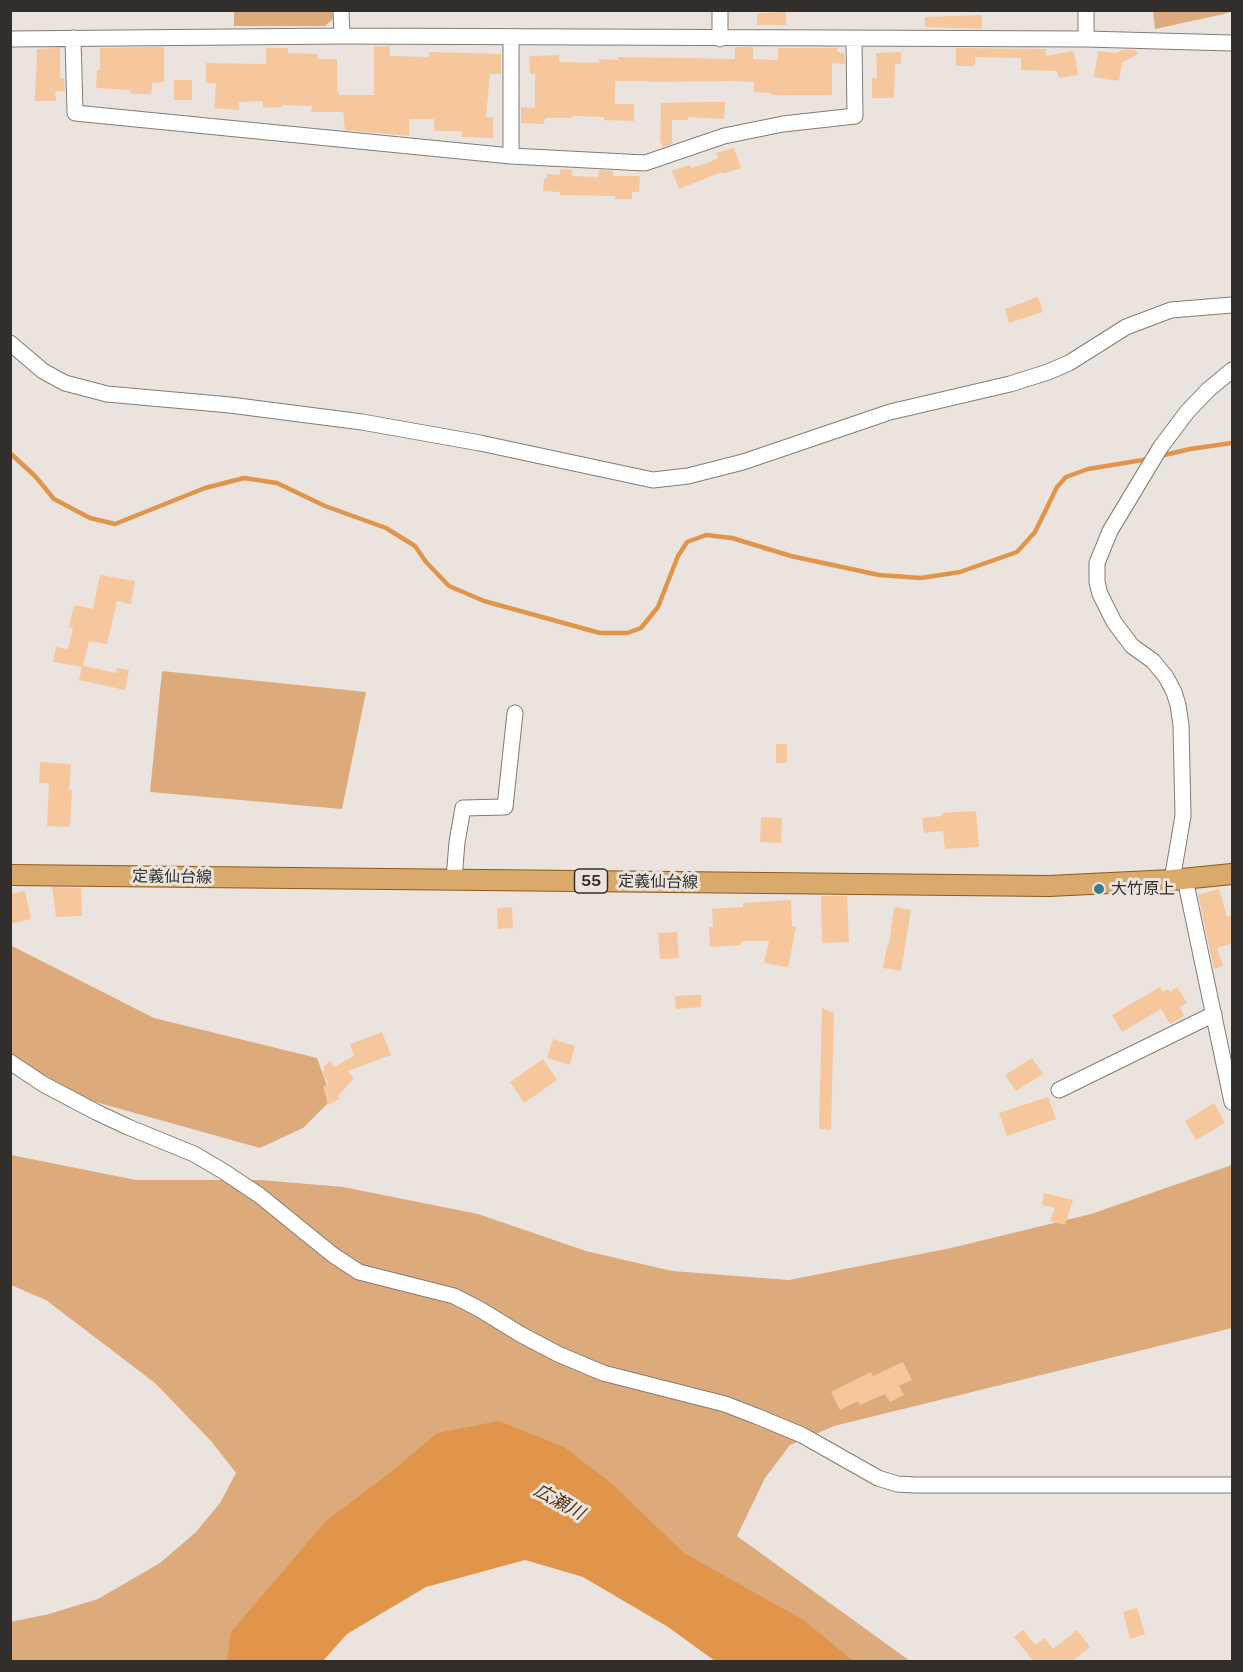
<!DOCTYPE html>
<meta charset="utf-8">
<style>
body{margin:0}
#map{position:relative;width:1243px;height:1672px;overflow:hidden;background:#ebe4de;font-family:"Public Sans",sans-serif}
canvas{display:block}
.frame{position:absolute;inset:0;border:12px solid #312e2c;pointer-events:none}
</style>
<div id="map">
<canvas width="1243" height="1672"></canvas>
<div class="frame"></div>
</div>
<script>
const ctx = document.querySelector('canvas').getContext('2d');
ctx.lineJoin = 'round';
function fill(path, color) {
  ctx.fillStyle = color;
  ctx.fill(path, 'evenodd');
}
function shape(rows) {
  const path = new Path2D();
  for (const r of rows) {
    path.moveTo(r[0], r[1]);
    for (let i = 2; i < r.length; i += 2) path.lineTo(r[i], r[i + 1]);
  }
  return path;
}
function trace(path, color, width, dash) {
  ctx.strokeStyle = color;
  ctx.lineWidth = width;
  ctx.lineCap = dash ? 'butt' : 'round';
  ctx.setLineDash(dash || []);
  ctx.stroke(path);
}
function drawText(font, color, halo, rows, align = 'center') {
  ctx.font = font + ' "Public Sans","Noto Sans JP",sans-serif';
  ctx.lineWidth = 6;
  ctx.setLineDash([]);
  ctx.textBaseline = 'middle';
  ctx.strokeStyle = halo;
  ctx.fillStyle = color;
  for (const [text, x, y, turn = 0] of rows) {
    ctx.save();
    ctx.translate(x, y);
    ctx.rotate((+turn || 0) * Math.PI / 180);
    ctx.textAlign = isNaN(turn) ? turn : align;
    if (halo) ctx.strokeText(text, 0, 0);
    ctx.fillText(text, 0, 0);
    ctx.restore();
  }
}
fill(shape([
 [234,11,332,11,333,19,325,26,234,26],
 [1153,11,1153,10,1232,11,1224,14,1155,29],
 [162,671,366,692,342,809,150,792],
 [10,945,154,1018,317,1058,332,1099,303,1128,260,1148,92,1101,11,1057],
 [11,1155,136,1180,261,1180,343,1187,478,1214,586,1251,672,1271,789,1280,951,1248,1091,1214,1232,1165,1232,1328,834,1426,790,1445,765,1478,737,1536,910,1661,716,1661,662,1610,550,1546,409,1573,231,1661,11,1661,10,1622,49,1614,98,1599,160,1563,196,1532,220,1503,236,1473,211,1441,155,1383,46,1300,11,1285]
]), '#ddaa7b');
fill(shape([
 [499,1421,564,1447,611,1483,684,1553,805,1621,853,1661,715,1661,668,1627,583,1577,525,1560,426,1587,347,1634,323,1661,227,1661,231,1632,326,1521,391,1472,437,1433]
]), '#e1954b');
trace(shape([
 [10,453,35,476,54,499,90,518,115,524,205,488,244,478,277,483,325,506,386,528,415,546,426,562,449,586,484,601,600,633,627,633,641,628,658,607,678,556,687,542,706,535,732,538,791,556,879,575,921,578,960,572,1017,552,1035,532,1057,487,1066,477,1088,469,1149,459],
 [1160,456,1190,449,1232,443]
]), '#e1954b', 4.5);
fill(shape([
 [786,12,786,25,757,25,757,13],
 [982,15,982,29,925,27,925,17],
 [390,46,390,56,429,57,429,52,501,54,501,74,490,74,486,117,493,117,493,138,462,137,462,131,434,131,434,119,409,119,409,136,345,130,343,112,311,112,312,106,282,105,282,107,263,108,263,101,239,102,239,110,214,108,216,83,206,83,206,63,266,64,266,48,288,48,288,53,318,54,318,59,337,59,337,91,339,91,339,95,374,95,374,47],
 [153,47,164,47,164,82,152,83,151,94,131,94,131,90,96,88,97,70,100,70,100,48],
 [735,47,753,47,753,59,778,60,778,48,837,48,837,52,844,53,845,64,832,63,832,95,771,95,771,93,754,92,754,82,734,81,648,82,648,81,615,81,615,104,634,104,634,121,604,120,604,117,572,116,572,118,545,118,544,124,521,123,521,107,535,108,535,74,530,74,529,56,559,55,559,62,599,63,599,59,618,60,618,57,735,59],
 [60,48,60,78,64,78,65,91,55,91,56,101,35,101,37,49],
 [956,48,1046,49,1046,56,1074,51,1078,75,1059,78,1057,71,1021,70,1021,58,975,57,975,66,956,66],
 [1122,50,1136,50,1138,54,1122,63,1119,81,1094,77,1098,51,1116,53],
 [901,52,901,64,895,64,894,98,872,98,872,78,877,78,876,53],
 [174,80,192,80,192,100,174,100],
 [704,102,725,102,724,119,688,117,688,120,672,120,672,144,662,147,662,143,660,143,661,103],
 [734,148,741,168,723,174,722,172,679,189,672,171,689,165,691,168,710,162,718,158,716,153],
 [560,169,572,170,572,176,598,177,599,170,613,171,613,176,640,176,639,192,632,192,632,199,615,199,615,196,560,195,560,192,543,191,544,179,547,179,547,174,560,175],
 [1038,297,1043,312,1009,323,1005,309],
 [100,575,135,581,131,604,117,601,107,644,89,641,83,666,116,673,117,668,129,670,125,690,79,680,82,667,53,662,56,647,68,649,73,628,69,627,74,605,93,609],
 [776,744,787,744,787,763,776,763],
 [40,762,71,764,69,790,72,790,70,827,47,826,49,783,39,783],
 [976,811,979,847,945,849,943,831,924,833,922,818,942,816,942,813],
 [761,817,782,818,781,843,760,842],
 [52,887,81,888,82,916,56,917],
 [1219,889,1227,917,1233,915,1233,943,1217,948,1223,966,1214,969,1198,895],
 [25,891,31,919,10,924,10,894],
 [821,896,847,896,849,942,822,943],
 [791,900,792,926,796,927,788,967,764,963,769,941,741,941,741,945,710,947,709,927,713,927,712,909,743,907,743,903],
 [512,907,513,928,498,929,497,908],
 [894,907,911,910,901,971,883,968,887,945,889,945],
 [677,932,679,958,660,959,658,933],
 [1160,987,1163,992,1168,989,1170,992,1177,987,1187,1003,1180,1007,1184,1016,1170,1024,1161,1009,1122,1032,1112,1015],
 [691,995,701,995,701,1007,676,1009,675,996],
 [822,1008,834,1013,831,1130,819,1129],
 [382,1032,391,1055,348,1071,354,1078,338,1096,340,1099,328,1105,323,1086,329,1084,322,1072,324,1071,323,1067,330,1061,334,1067,354,1056,350,1044],
 [553,1039,575,1046,570,1065,547,1058],
 [1032,1058,1043,1074,1016,1091,1005,1075],
 [543,1059,557,1080,524,1103,510,1082],
 [1048,1097,1056,1119,1007,1136,999,1113],
 [1214,1103,1225,1123,1196,1140,1185,1121],
 [1044,1193,1073,1200,1065,1225,1050,1221,1055,1208,1042,1205],
 [903,1362,912,1380,899,1386,904,1395,890,1402,885,1394,860,1405,858,1401,840,1410,831,1392,871,1372,873,1376],
 [1137,1608,1145,1634,1130,1639,1123,1612],
 [1023,1630,1035,1645,1045,1638,1053,1649,1077,1630,1090,1647,1071,1662,1034,1662,1014,1637]
]), '#f6c79d');
const minor = shape([
 [341,10,342,36],
 [720,10,720,39],
 [1086,10,1086,39],
 [73,38,75,113,511,156,645,163,724,136,783,124,855,116,854,40],
 [511,38,511,156],
 [10,39,342,36,1086,39,1232,43],
 [10,343,43,371,65,383,107,394,230,405,362,422,480,443,653,480,688,476,743,462,890,412,1010,384,1048,372,1069,363,1126,327,1171,310,1232,305],
 [454,879,457,842,463,808,505,807,515,713],
 [1185,879,1232,1102],
 [1172,880,1183,816,1181,725,1178,705,1174,692,1166,677,1153,661,1132,646,1114,622,1100,594,1097,582,1097,563,1110,531,1160,448,1187,412,1208,390,1232,370],
 [10,1062,43,1084,96,1112,128,1127,194,1154,223,1171,259,1195,333,1255,359,1272,454,1296,481,1310,520,1334,558,1354,603,1373,725,1404,756,1416,802,1435,878,1478,897,1484,915,1485,1232,1485],
 [1059,1090,1214,1014]
]);
const major = shape([
 [10,875,1049,886,1172,880,1232,874]
]);
trace(minor, '#827c77', 17);
trace(major, '#8f5a17', 22);
trace(minor, '#fff', 15);
trace(major, '#daaa6d', 20);
for (const [x, y, r, color] of [
 [1099,889,6,"#387d8b"]
]) {
  const dot = new Path2D();
  dot.arc(x, y, r, 0, 2 * Math.PI);
  ctx.fillStyle = color;
  ctx.fill(dot);
  trace(dot, '#ebe4de', 2);
}
for (const [x, y, w] of [
 [591,881,33]
]) {
  const box = new Path2D();
  box.roundRect(x - w / 2, y - 12, w, 24, 4.5);
  ctx.fillStyle = '#ebe4de';
  ctx.fill(box);
  trace(box, '#312e2c', 1.5);
}
drawText('bold 15px', '#312e2c', null, [
 ["55",591,881]
]);
drawText('16px', '#312e2c', '#ebe4de', [
 ["定義仙台線",172,877,1],
 ["定義仙台線",658,882,1]
]);
drawText('16px', '#312e2c', '#ebe4de', [
 ["大竹原上",1111,889]
], 'left');
drawText('italic 18px', '#503112', '#ebe4de', [
 ["広瀬川",559,1502,29]
]);
</script>
